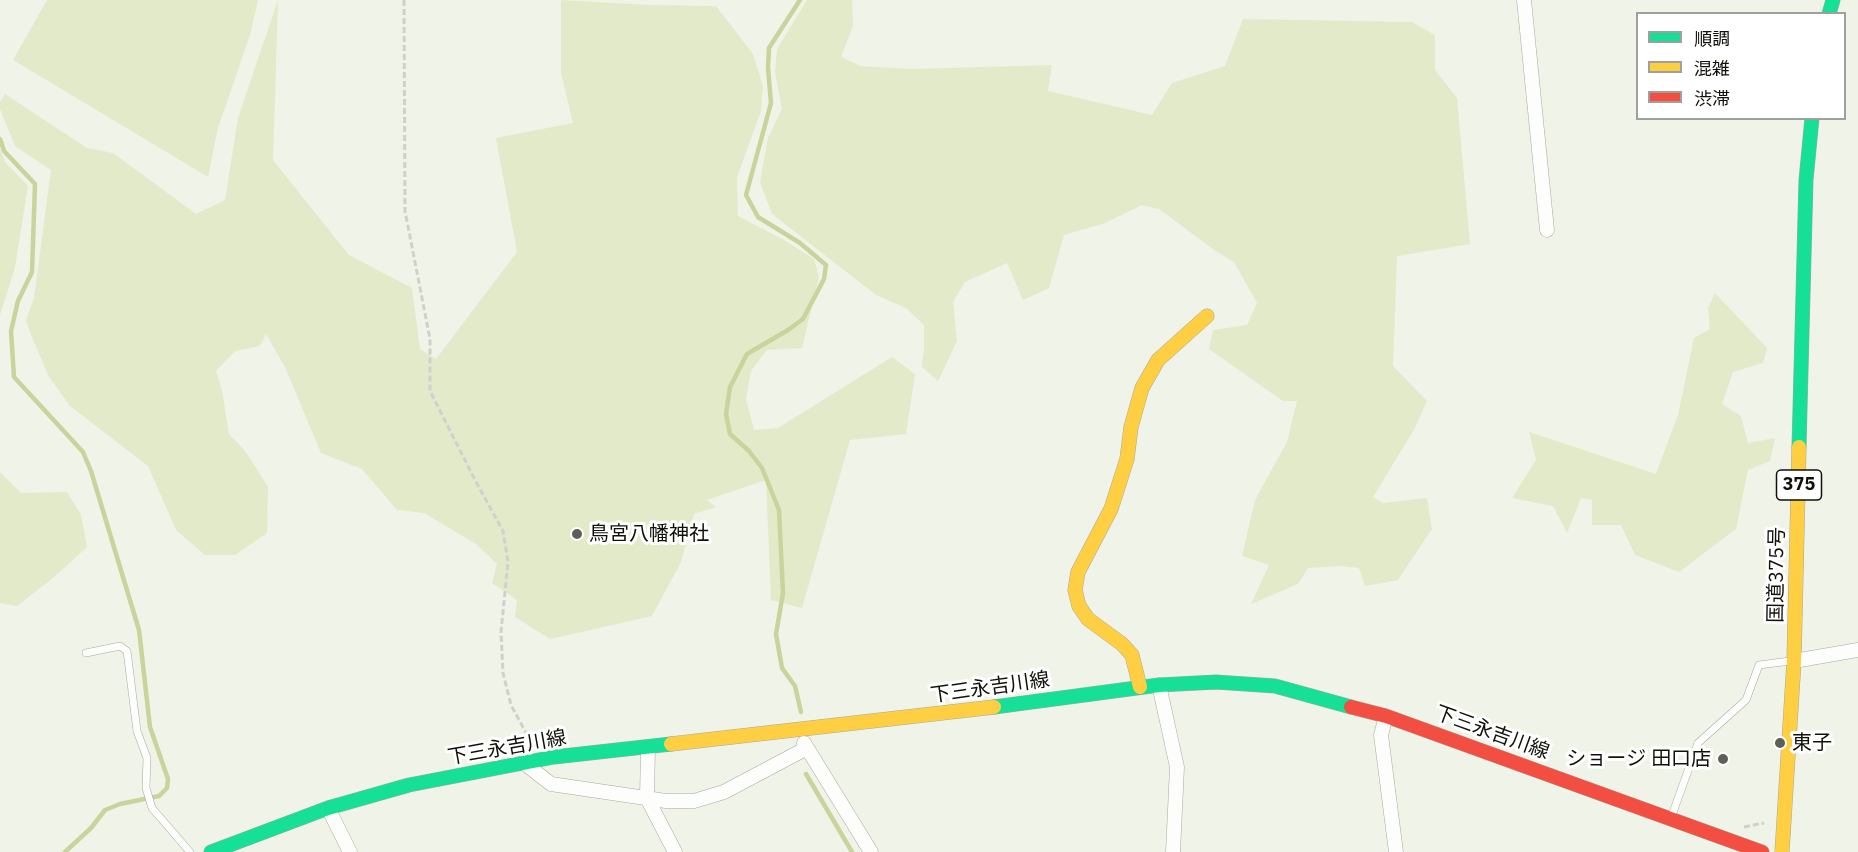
<!DOCTYPE html>
<meta charset="utf-8">
<style>
body{margin:0}
#map{position:relative;width:1858px;height:852px;overflow:hidden;background:#f0f3e7;font-family:"IBM Plex Sans","Noto Sans JP",sans-serif}
canvas{display:block}
.legend{position:absolute;left:1636px;top:12px;width:210px;height:108px;box-sizing:border-box;background:#fff;border:2px solid #9fa09d;margin:0;padding:8px 10px;list-style:none;font-size:18px;color:#101109}
.legend li{display:flex;align-items:center;gap:12px;height:30px}
.legend b{width:30px;border:2px solid #9fa09d}
</style>
<div id="map">
<canvas width="1858" height="852"></canvas>
<ul class="legend">
<li><b style="height:8px;background:#16e098"></b>順調</li>
<li><b style="height:8px;background:#ffcf43"></b>混雑</li>
<li><b style="height:8px;background:#f24e42"></b>渋滞</li>
</ul>
</div>
<script>
const ctx = document.querySelector('canvas').getContext('2d');
ctx.lineJoin = 'round';
function fill(path, color) {
  ctx.fillStyle = color;
  ctx.fill(path, 'evenodd');
}
function shape(rows) {
  const path = new Path2D();
  for (const r of rows) {
    path.moveTo(r[0], r[1]);
    for (let i = 2; i < r.length; i += 2) path.lineTo(r[i], r[i + 1]);
  }
  return path;
}
function trace(path, color, width, dash) {
  ctx.strokeStyle = color;
  ctx.lineWidth = width;
  ctx.lineCap = dash ? 'butt' : 'round';
  ctx.setLineDash(dash || []);
  ctx.stroke(path);
}
function drawText(font, color, halo, rows, align = 'center') {
  ctx.font = font + ' "IBM Plex Sans","Noto Sans JP",sans-serif';
  ctx.lineWidth = 6;
  ctx.setLineDash([]);
  ctx.textBaseline = 'middle';
  ctx.strokeStyle = halo;
  ctx.fillStyle = color;
  for (const [text, x, y, turn = 0] of rows) {
    ctx.save();
    ctx.translate(x, y);
    ctx.rotate((+turn || 0) * Math.PI / 180);
    ctx.textAlign = isNaN(turn) ? turn : align;
    if (halo) ctx.strokeText(text, 0, 0);
    ctx.fillText(text, 0, 0);
    ctx.restore();
  }
}
fill(shape([
 [47,0,258,0,250,35,218,128,208,177,13,60],
 [278,0,273,160,349,255,412,288,420,349,436,359,517,252,496,138,573,123,561,73,561,0,650,5,716,6,753,54,763,86,761,111,737,177,738,216,784,240,814,259,819,277,802,348,767,350,751,371,746,398,754,430,778,428,892,357,915,374,906,434,850,440,802,608,771,600,766,480,707,500,716,507,694,514,681,562,652,616,550,639,515,617,517,600,492,583,497,564,476,544,424,513,397,510,362,469,321,453,285,367,266,334,260,346,235,351,216,371,222,391,229,434,246,452,268,487,267,533,235,555,205,555,176,530,148,466,70,406,49,377,31,335,26,320,34,298,51,170,15,146,0,109,0,102,5,94,87,148,113,153,196,214,225,200,238,118],
 [807,0,852,0,853,26,841,57,861,66,911,69,1052,65,1048,91,1152,115,1172,83,1225,66,1243,19,1412,22,1435,35,1435,70,1457,98,1470,244,1397,256,1393,366,1427,401,1415,428,1373,497,1383,503,1427,498,1432,529,1398,580,1365,586,1359,568,1339,566,1308,568,1298,584,1251,604,1269,565,1242,556,1255,500,1287,442,1297,401,1283,401,1209,349,1213,330,1247,325,1257,303,1234,262,1217,252,1159,209,1142,205,1105,223,1064,235,1049,288,1023,300,1007,263,965,282,953,302,957,341,938,381,922,367,924,348,924,325,906,308,876,295,772,214,760,182,768,138,782,109,775,72,777,49],
 [0,149,5,162,28,186,15,267,0,315],
 [1715,293,1767,348,1763,363,1733,372,1722,404,1741,416,1748,443,1775,438,1770,461,1748,470,1736,529,1679,572,1635,555,1621,525,1592,525,1592,500,1581,498,1567,533,1553,506,1512,498,1536,460,1529,432,1656,474,1678,415,1694,338,1710,329,1708,308],
 [0,472,21,493,67,492,81,515,87,547,53,578,17,606,0,603]
]), '#e3eac9');
trace(shape([
 [800,0,769,48,768,68,771,103,746,195,758,217,800,243,826,265,824,279,803,319,788,330,747,354,730,387,726,414,730,434,749,451,762,468,779,510,783,593,776,634,782,668,795,686,801,712],
 [0,139,4,151,35,184,32,272,18,301,11,331,14,377,83,452,91,471,139,630,150,727,168,779,167,788,159,796,120,804,105,810,91,828,65,852],
 [806,774,852,852]
]), '#cad39b', 4.5);
const lane = shape([
 [86,653,120,646,127,651,137,731,147,758,146,788,152,808,190,852],
 [1671,818,1698,743,1746,700,1759,665,1790,661]
]);
const street = shape([
 [1524,0,1547,230],
 [1794,661,1858,650],
 [1159,685,1177,767,1173,852],
 [1386,716,1381,735,1396,852],
 [804,743,871,852],
 [648,747,647,798,675,852],
 [524,763,551,784,666,801,694,801,724,792,807,748],
 [328,808,350,852]
]);
const fast = shape([
 [1829,14,1833,0],
 [1799,447,1806,180,1812,118],
 [994,707,1159,685,1216,682,1275,686,1351,707],
 [211,852,328,808,409,785,554,757,671,744]
]);
const slow = shape([
 [1140,687,1132,655,1122,644,1088,619,1079,606,1075,590,1078,572,1111,509,1127,459,1131,427,1142,388,1158,360,1207,316],
 [671,744,994,707],
 [1782,852,1794,661,1799,447]
]);
const jam = shape([
 [1351,707,1386,716,1762,852]
]);
trace(lane, '#a7a9a0', 8);
trace(street, '#a7a9a0', 15);
trace(fast, '#a7a9a0', 15);
trace(slow, '#a7a9a0', 15);
trace(jam, '#a7a9a0', 15);
trace(shape([
 [404,0,405,211,430,339,430,391,475,480,503,531,508,562,501,632,503,673,511,705,532,744],
 [1744,827,1764,823]
]), '#d0d0cd', 3, [6, 3]);
trace(lane, '#fdfdfb', 7);
trace(street, '#fdfdfb', 14);
trace(fast, '#16e098', 14);
trace(slow, '#ffcf43', 14);
trace(jam, '#f24e42', 14);
for (const [x, y, r, color] of [
 [577,534,6,"#5e6057"],
 [1780,743,6,"#5e6057"],
 [1723,759,6,"#5e6057"]
]) {
  const dot = new Path2D();
  dot.arc(x, y, r, 0, 2 * Math.PI);
  ctx.fillStyle = color;
  ctx.fill(dot);
  trace(dot, '#fff', 2);
}
for (const [x, y, w] of [
 [1799,485,45]
]) {
  const box = new Path2D();
  box.roundRect(x - w / 2, y - 15, w, 30, 4.5);
  ctx.fillStyle = '#fff';
  ctx.fill(box);
  trace(box, '#101109', 1.5);
}
drawText('bold 18px', '#101109', null, [
 ["375",1799,485]
]);
drawText('20px', '#101109', '#fff', [
 ["鳥宮八幡神社",589,534],
 ["東子",1792,743],
 ["ショージ 田口店",1711,759,"right"]
], 'left');
drawText('20px', '#101109', '#fff', [
 ["国道375号",1777,575,-89],
 ["下三永吉川線",990,688,-8],
 ["下三永吉川線",1492,733,20],
 ["下三永吉川線",507,748,-10]
]);
</script>
